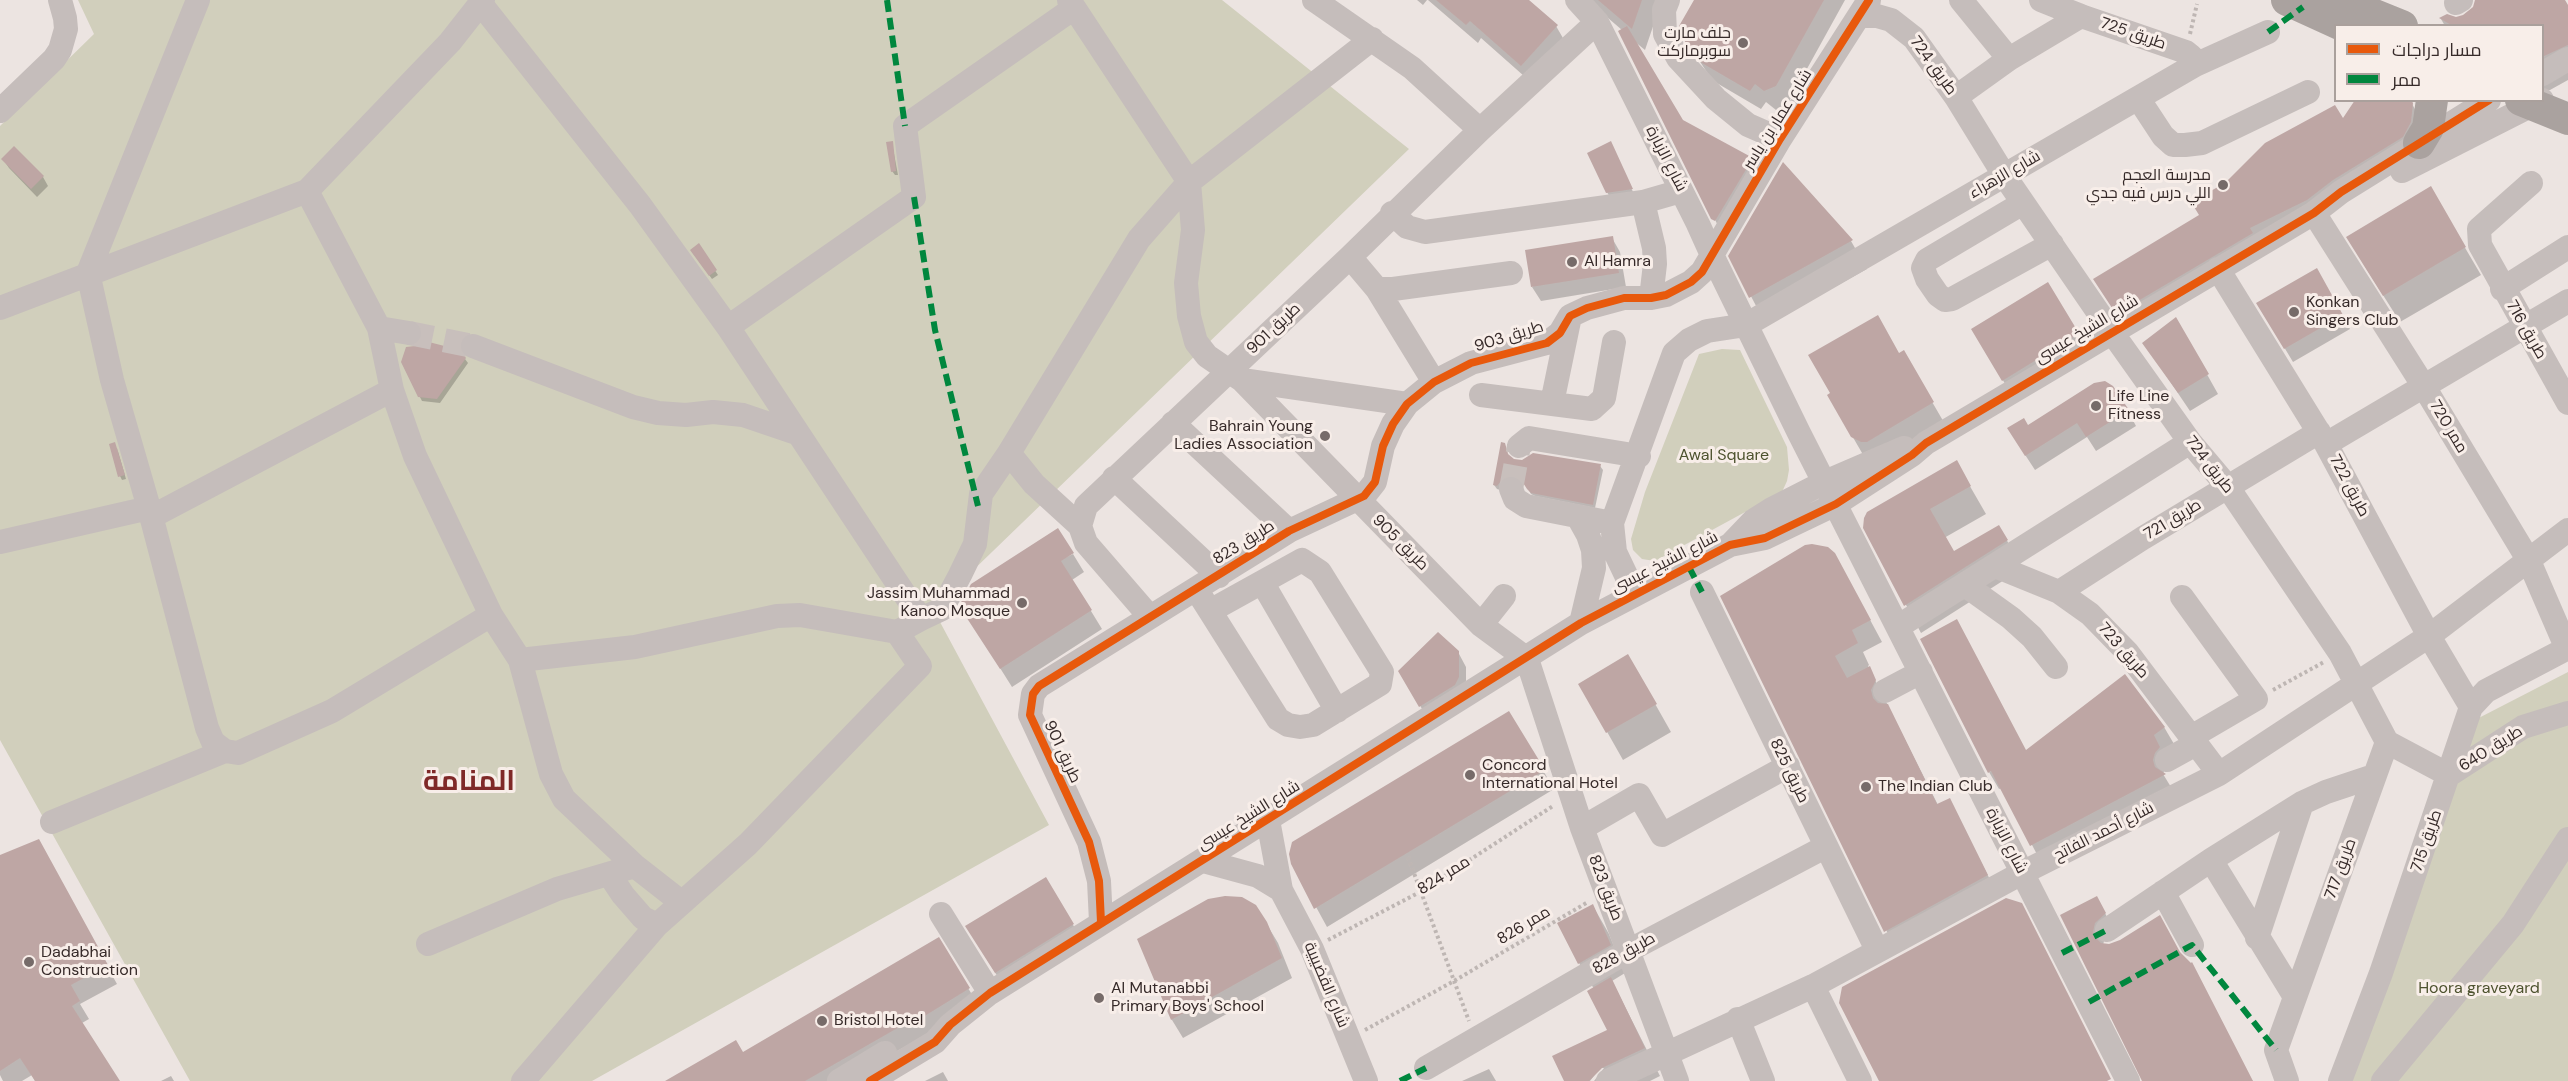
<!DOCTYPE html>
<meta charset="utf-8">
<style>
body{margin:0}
#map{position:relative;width:2568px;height:1081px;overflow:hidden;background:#ece4e1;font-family:"DM Sans",Cairo,sans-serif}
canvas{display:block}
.legend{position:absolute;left:2334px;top:24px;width:210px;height:78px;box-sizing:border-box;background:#f8eee9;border:2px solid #aaa09c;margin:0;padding:8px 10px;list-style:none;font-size:18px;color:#362a29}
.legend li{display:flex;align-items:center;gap:12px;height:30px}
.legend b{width:30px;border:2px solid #aaa09c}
</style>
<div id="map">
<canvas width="2568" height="1081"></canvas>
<ul class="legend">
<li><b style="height:8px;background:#e8590c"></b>مسار دراجات</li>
<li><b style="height:8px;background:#00873e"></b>ممر</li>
</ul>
</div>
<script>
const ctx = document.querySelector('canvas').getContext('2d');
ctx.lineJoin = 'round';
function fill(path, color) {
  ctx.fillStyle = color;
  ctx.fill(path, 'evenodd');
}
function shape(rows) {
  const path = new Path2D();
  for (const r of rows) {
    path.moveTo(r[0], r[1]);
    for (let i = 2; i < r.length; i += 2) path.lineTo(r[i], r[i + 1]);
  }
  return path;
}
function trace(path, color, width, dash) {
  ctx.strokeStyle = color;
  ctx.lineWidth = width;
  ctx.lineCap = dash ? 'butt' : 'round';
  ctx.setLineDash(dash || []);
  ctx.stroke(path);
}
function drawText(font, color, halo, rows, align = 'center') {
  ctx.font = font + ' "DM Sans",Cairo,sans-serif';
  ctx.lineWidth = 6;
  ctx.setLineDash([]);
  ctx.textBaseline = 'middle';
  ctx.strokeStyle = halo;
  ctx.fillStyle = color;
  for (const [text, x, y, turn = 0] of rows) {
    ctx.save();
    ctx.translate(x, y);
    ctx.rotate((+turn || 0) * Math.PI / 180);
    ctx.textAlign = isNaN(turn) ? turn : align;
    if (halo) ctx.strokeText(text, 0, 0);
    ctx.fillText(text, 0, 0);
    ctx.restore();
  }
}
fill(shape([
 [78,0,1222,0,1409,149,933,609,1049,825,592,1081,190,1081,0,740,0,126,94,34],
 [1722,349,1740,350,1787,447,1789,470,1787,481,1782,492,1655,561,1642,559,1633,550,1631,539,1645,492,1699,354],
 [2568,672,2568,1081,2343,1081,2469,723]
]), '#d1cfbc');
fill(shape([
 [1417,0,1427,0,1423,5],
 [1428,0,1527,0,1556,26,1567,45,1533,84,1481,38,1478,43],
 [1587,0,1662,0,1645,50,1634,41,1682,121,1751,159,1762,178,1724,238,1622,30],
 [1695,0,1845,0,1787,105,1776,110,1766,102,1761,109,1715,82,1708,74,1688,43],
 [2476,0,2563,0,2568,8,2568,80,2550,90,2542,91,2542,26,2445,26,2441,19,2464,17,2474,8],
 [2412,104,2423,123,2421,141,2128,331,2095,280,2201,215,2343,120],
 [892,143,898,175,895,175,892,171],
 [1613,150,1635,196,1612,201,1607,192],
 [3,159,43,177,48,186,37,197,9,168],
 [1783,165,1851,241,1867,269,1766,325,1730,256],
 [2430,188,2481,275,2400,322,2364,265],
 [1612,238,1620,252,1626,287,1541,301,1532,287],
 [698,245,718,275,712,279,694,254],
 [2316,270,2350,329,2293,362,2266,317],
 [2176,319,2218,394,2190,411,2144,343],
 [2075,331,2087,350,2014,399,1984,348],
 [1903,352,1949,431,1869,465,1829,396],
 [465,359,468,363,440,403,422,401,402,362],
 [2128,411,2136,426,2096,451,2087,437,2035,470,2018,444,2027,427],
 [1504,444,1509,457,1514,461,1600,466,1603,470,1595,508,1535,496,1531,494,1524,482,1517,479,1507,480,1500,490,1497,489,1494,485],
 [117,448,126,479,122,480,120,476],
 [1956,462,1986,514,1944,538,1953,553,1999,527,2023,568,1921,633,1865,528],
 [1073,554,1084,572,1072,580,1102,629,1012,687,961,606],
 [1847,577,1882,642,1863,652,1869,665,1868,666,1938,805,1949,800,1999,897,1897,952,1722,597],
 [1458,652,1466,667,1466,692,1429,721,1400,671],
 [1628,656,1671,732,1623,760,1580,684],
 [1509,713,1554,789,1327,927,1292,863],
 [2164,727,2174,744,2163,774,2174,792,2041,862,2002,788,1999,789,1989,772,2026,752],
 [0,857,48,859,117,984,80,1004,89,1019,82,1023,118,1081,35,1081,32,1075,22,1081,3,1081,0,1075],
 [1045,879,1081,938,1004,987,975,940],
 [2097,898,2115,932,2104,941,2103,945,2253,1081,2143,1081,2062,915],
 [1593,906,1609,934,1625,973,1612,981,1660,1076,1650,1081,1594,1081,1604,1068,1600,1068,1590,1081,1566,1081,1609,1030,1594,989,1579,963],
 [1266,923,1278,943,1292,978,1183,1038,1172,1020,1139,940],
 [938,939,979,1006,843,1081,668,1081,742,1054],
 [1489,1069,1496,1081,1462,1081],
 [943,1072,948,1081,925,1081],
 [171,1076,174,1081,161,1081]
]), '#0003');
fill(shape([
 [1436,0,1529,0,1558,25,1521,66,1470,21,1466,25],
 [1598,0,1642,0,1632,29],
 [1694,0,1824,0,1776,86,1764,91,1755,84,1750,91,1702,63,1695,55,1696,50,1686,44,1679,26],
 [2475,0,2565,0,2568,5,2568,45,2542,57,2542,26,2453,26,2439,18,2447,14,2456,17,2463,15,2473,7],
 [1627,26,1683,120,1753,158,1715,221,1711,219,1618,31],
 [2355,100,2411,100,2413,103,2411,122,2403,137,2333,180,2307,200,2250,228,2253,233,2116,314,2093,279,2199,215,2191,202,2225,183,2265,143,2335,105,2343,118],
 [893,141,896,171,891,172,886,142],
 [1611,141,1633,189,1606,193,1587,153],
 [14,146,44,176,31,189,1,159],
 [1783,162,1853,240,1749,298,1728,256],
 [2431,186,2466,247,2383,296,2346,237],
 [1613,236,1619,273,1531,287,1525,250],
 [699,243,717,270,709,276,690,250],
 [2317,268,2343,315,2284,349,2256,303],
 [2048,282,2077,330,2072,338,2002,381,1971,329],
 [1878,315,1899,353,1904,350,1934,402,1867,442,1861,442,1851,437,1827,395,1830,393,1808,355],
 [2176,317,2209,374,2178,393,2142,343],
 [421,340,460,350,466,358,437,399,418,397,401,362,406,347,415,346],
 [2105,381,2113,386,2129,410,2086,437,2077,423,2025,456,2007,428,2024,418,2028,425,2094,383],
 [115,442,125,475,118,477,109,444],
 [1501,442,1505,443,1508,454,1514,459,1522,460,1533,453,1601,464,1593,505,1531,493,1527,489,1520,478,1514,475,1505,476,1497,486,1493,485],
 [1957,460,1971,486,1930,509,1954,551,1999,525,2008,540,1904,606,1863,528,1864,518,1867,512],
 [1058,528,1074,553,1061,561,1092,610,1000,669,959,606,971,584],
 [1812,544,1828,547,1835,553,1871,620,1852,630,1858,643,1835,656,1847,678,1870,666,1876,680,1871,690,1873,698,1878,703,1888,704,1937,804,1950,798,1988,875,1884,932,1720,596,1805,545],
 [1957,619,2026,750,2125,674,2165,727,2154,735,2160,747,2155,753,2153,760,2155,767,2166,774,2030,846,1991,771,1988,773,1920,639],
 [1438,632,1459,651,1459,677,1455,685,1419,707,1398,671],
 [1628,654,1657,704,1606,733,1578,684],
 [1509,711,1545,770,1314,909,1291,864,1289,854,1292,842],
 [39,839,108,965,71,985,80,1001,72,1006,120,1081,35,1081,20,1058,0,1071,0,855],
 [1046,877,1074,924,995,973,965,926],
 [1225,896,1242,897,1256,905,1267,922,1282,958,1171,1020,1137,939,1208,899],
 [2097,896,2106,913,2095,923,2093,932,2096,938,2101,943,2109,944,2120,940,2160,915,2180,952,2191,963,2192,962,2253,1081,2142,1081,2060,915],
 [2006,898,2022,903,2111,1079,2107,1081,1879,1081,1839,1003,1842,987],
 [1593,904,1611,945,1578,964,1557,923],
 [939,937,970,988,910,1025,908,1022,805,1081,665,1081,736,1040,743,1052],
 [1611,977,1645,1048,1602,1068,1589,1081,1564,1081,1552,1056,1607,1030,1587,991]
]), '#bea6a4');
trace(shape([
 [409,333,473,346],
 [1511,489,1519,446]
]), '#c8bfbc', 24, [24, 12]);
trace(shape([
 [2190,34,2197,4],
 [2273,690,2324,662],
 [1408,857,1469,1021],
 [1328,940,1420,892,1553,806],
 [1365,1030,1454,981,1588,902]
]), '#beb6b3', 4, [3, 3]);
trace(shape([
 [198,0,88,273,112,380,149,508,207,728,213,742,225,751],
 [1069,0,1189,182,1193,230,1186,283,1189,316,1196,342,1207,356,1242,380,1481,625,1527,659,1582,828,1677,1081],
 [1314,0,1412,68,1480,130],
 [1577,0,1597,22,1698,224,1712,255,1799,433,2128,1081],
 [1668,0,1664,10,1665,34,1678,58,1716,99,1748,125,1780,139],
 [1961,0,2009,59],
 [2041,0,2081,16,2186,52,2191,56,2195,65],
 [2456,3,2461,0],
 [481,4,640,205,728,327,921,619,942,609,960,575,975,544,981,494,1009,453],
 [1860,16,1877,16,1891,20,1914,38,1956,97,2004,175,2111,331,2190,442,2227,486,2340,653,2387,742,2449,775],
 [2542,74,2568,59],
 [1956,97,2009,59,2081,16],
 [2138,98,2163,136,2173,145,2185,145,2202,143,2308,92],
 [0,111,54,59,60,50,66,29,65,18,60,0],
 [2402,171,2542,100],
 [2531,183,2479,229,2480,245,2568,403],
 [307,191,379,328,392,390,415,456,491,615,520,660,551,774,564,799,635,866,681,902],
 [1643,202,1654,248,1655,264,1651,298],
 [2023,203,1927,260,1923,268,1927,279,1938,295,1945,300,1952,299,2052,244],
 [1392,213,1407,227,1425,232,1643,202,1681,191],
 [2314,213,2423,385,2529,561,2567,649],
 [1350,257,1377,289,1434,382],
 [2218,269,2326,444,2429,636,2471,707],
 [1377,289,1393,289,1511,273],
 [2502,289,2568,247],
 [0,308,307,191,450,42,483,0],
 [728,327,914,197,905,126,1074,8],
 [379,328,409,333],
 [473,346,633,407,658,413,686,415,713,412,743,415,796,433],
 [1242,380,1407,404],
 [1481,395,1592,409,1604,398,1614,342],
 [1552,403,1569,321],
 [1173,423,1289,531],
 [2326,444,2568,301],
 [1519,446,1529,438,1639,456],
 [1114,478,1219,576],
 [1511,489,1515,499,1526,506,1612,523],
 [151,517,392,390],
 [1578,517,1588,535,1593,550,1594,568,1581,623],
 [1080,526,1034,484,1009,453,1139,239,1189,182,1372,39],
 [0,542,149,508],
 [1730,545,1753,521,1772,509,1825,482,1904,448],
 [1995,566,2059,592,2090,614,2127,652,2219,774],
 [1262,582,1337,711],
 [1965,585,2011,618,2032,637,2056,667],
 [1196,589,1210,611,1278,719,1288,725,1300,727,1313,725,1380,684,1382,672,1320,572,1302,560,1210,611],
 [1702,592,1877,950],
 [2059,592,2143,538,2319,432],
 [1635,594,1615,552,1612,523,1674,353,1689,340,1707,331,1746,325,2195,65,2268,32],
 [2182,597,2256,699,2191,737],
 [1150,617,1086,543,1080,526,1086,506,1350,257,1480,130,1597,22],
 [1481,625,1504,596],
 [1899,626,2190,442],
 [520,660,635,647,777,616,800,615,897,632],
 [1885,691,1921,672],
 [2167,760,2196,744],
 [2449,775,2523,727,2568,713],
 [1268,820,1281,890,1312,949,1366,1081],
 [52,822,225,751,238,753,332,711,491,615],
 [1582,828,1639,795,1662,835,1788,766],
 [2211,860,2302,803,2326,792,2374,776],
 [1203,861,1258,876,1281,890],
 [609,874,623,895,643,918,657,925],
 [2163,892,2192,945],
 [941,914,990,993],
 [1101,922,1099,881,1089,842,1030,715,1033,694,1039,686,1289,531,1364,496,1375,482,1383,446,1393,424,1407,404,1434,382,1471,363,1547,343,1560,333,1570,316,1587,308,1624,298,1651,298,1666,295,1691,282,1702,272,1780,139,1869,0],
 [2107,930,2211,860,2295,997],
 [2257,938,2302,803],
 [428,944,557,889,635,866],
 [1813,986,1860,1081],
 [1738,1019,1763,1081],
 [1426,1068,1628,951,1825,847],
 [523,1081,657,925,748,844,920,666,897,632,921,619],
 [839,1081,885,1053],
 [870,1081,935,1042,950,1025,990,993,1581,623,1730,545,1765,538,1836,504,1912,455,1926,443,2314,213,2341,192,2489,100],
 [1608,1081,1813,986,2022,873,2219,774,2429,636,2568,530],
 [2287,1081,2276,1050,2387,742],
 [2340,1081,2381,973,2471,707,2486,691,2568,648],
 [2383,1081,2513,924,2568,839]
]), '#c5bdbb', 24);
trace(shape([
 [2287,0,2344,26],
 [2337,0,2402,26],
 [2521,100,2568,119],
 [2419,143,2428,128,2432,100]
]), '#aaa29f', 32);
trace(shape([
 [887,0,905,126],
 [2268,32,2303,7],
 [914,197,935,330,978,506],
 [1689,567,1702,592],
 [2062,953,2107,930],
 [2089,1002,2192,945,2276,1050],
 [1400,1081,1426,1068]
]), '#00873e', 6, [12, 6]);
trace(shape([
 [1101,922,1099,881,1089,842,1030,715,1033,694,1039,686,1289,531,1364,496,1375,482,1383,446,1393,424,1407,404,1434,382,1471,363,1547,343,1560,333,1570,316,1587,308,1624,298,1651,298,1666,295,1691,282,1702,272,1780,139,1869,0],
 [870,1081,935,1042,950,1025,990,993,1581,623,1730,545,1765,538,1836,504,1912,455,1926,443,2314,213,2341,192,2489,100]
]), '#e8590c', 8);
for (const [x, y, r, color] of [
 [1743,43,6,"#766b69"],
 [2223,185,6,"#766b69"],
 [1572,262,6,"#766b69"],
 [2294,312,6,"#766b69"],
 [2096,406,6,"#766b69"],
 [1325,436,6,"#766b69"],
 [1022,603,6,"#766b69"],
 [1470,775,6,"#766b69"],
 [1866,787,6,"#766b69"],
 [29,962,6,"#766b69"],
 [1099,998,6,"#766b69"],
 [822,1021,6,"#766b69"]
]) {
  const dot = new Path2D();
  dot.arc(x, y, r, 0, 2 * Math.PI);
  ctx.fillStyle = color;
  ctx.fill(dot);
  trace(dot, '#f8eee9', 2);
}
drawText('16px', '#362a29', '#f8eee9', [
 ["جلف مارت",1731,34,"right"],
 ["سوبرماركت",1731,52,"right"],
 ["مدرسة العجم",2211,176,"right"],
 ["اللي درس فيه جدي",2211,194,"right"],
 ["Al Hamra",1584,262],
 ["Konkan",2306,303],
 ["Singers Club",2306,321],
 ["Life Line",2108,397],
 ["Fitness",2108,415],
 ["Bahrain Young",1313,427,"right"],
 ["Ladies Association",1313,445,"right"],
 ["Jassim Muhammad",1010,594,"right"],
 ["Kanoo Mosque",1010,612,"right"],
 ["Concord",1482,766],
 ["International Hotel",1482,784],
 ["The Indian Club",1878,787],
 ["Dadabhai",41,953],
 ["Construction",41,971],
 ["Al Mutanabbi",1111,989],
 ["Primary Boys' School",1111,1007],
 ["Bristol Hotel",834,1021]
], 'left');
drawText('16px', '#362a29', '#f8eee9', [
 ["طريق 725",2133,34,19],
 ["طريق 724",1933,66,54],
 ["شارع عمار بن ياسر",1778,120,-58],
 ["شارع الزبارة",1666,159,63],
 ["شارع الزهراء",2005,175,-30],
 ["طريق 901",1274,329,-43],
 ["شارع الشيخ عيسى",2087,330,-31],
 ["طريق 716",2526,330,60],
 ["طريق 903",1509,337,-17],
 ["ممر 720",2448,427,59],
 ["طريق 724",2209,465,52],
 ["طريق 722",2349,486,62],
 ["طريق 721",2173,520,-31],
 ["طريق 823",1244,543,-32],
 ["طريق 905",1400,543,45],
 ["شارع الشيخ عيسى",1665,563,-27],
 ["طريق 723",2123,651,49],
 ["طريق 640",2491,749,-32],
 ["طريق 901",1062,752,65],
 ["طريق 825",1789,771,64],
 ["شارع الشيخ عيسى",1249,816,-32],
 ["شارع أحمد الفاتح",2104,832,-27],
 ["شارع الزبارة",2006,841,63],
 ["طريق 715",2427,841,-71],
 ["طريق 717",2341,869,-70],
 ["ممر 824",1444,876,-32],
 ["طريق 823",1605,888,69],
 ["ممر 826",1524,926,-31],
 ["طريق 828",1624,954,-29],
 ["شارع القضيبية",1326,985,67]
]);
drawText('16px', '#4d522e', '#f8eee9', [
 ["Awal Square",1724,456],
 ["Hoora graveyard",2479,989]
]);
drawText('bold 28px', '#7f2928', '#f8eee9', [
 ["المنامة",469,783]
]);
</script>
